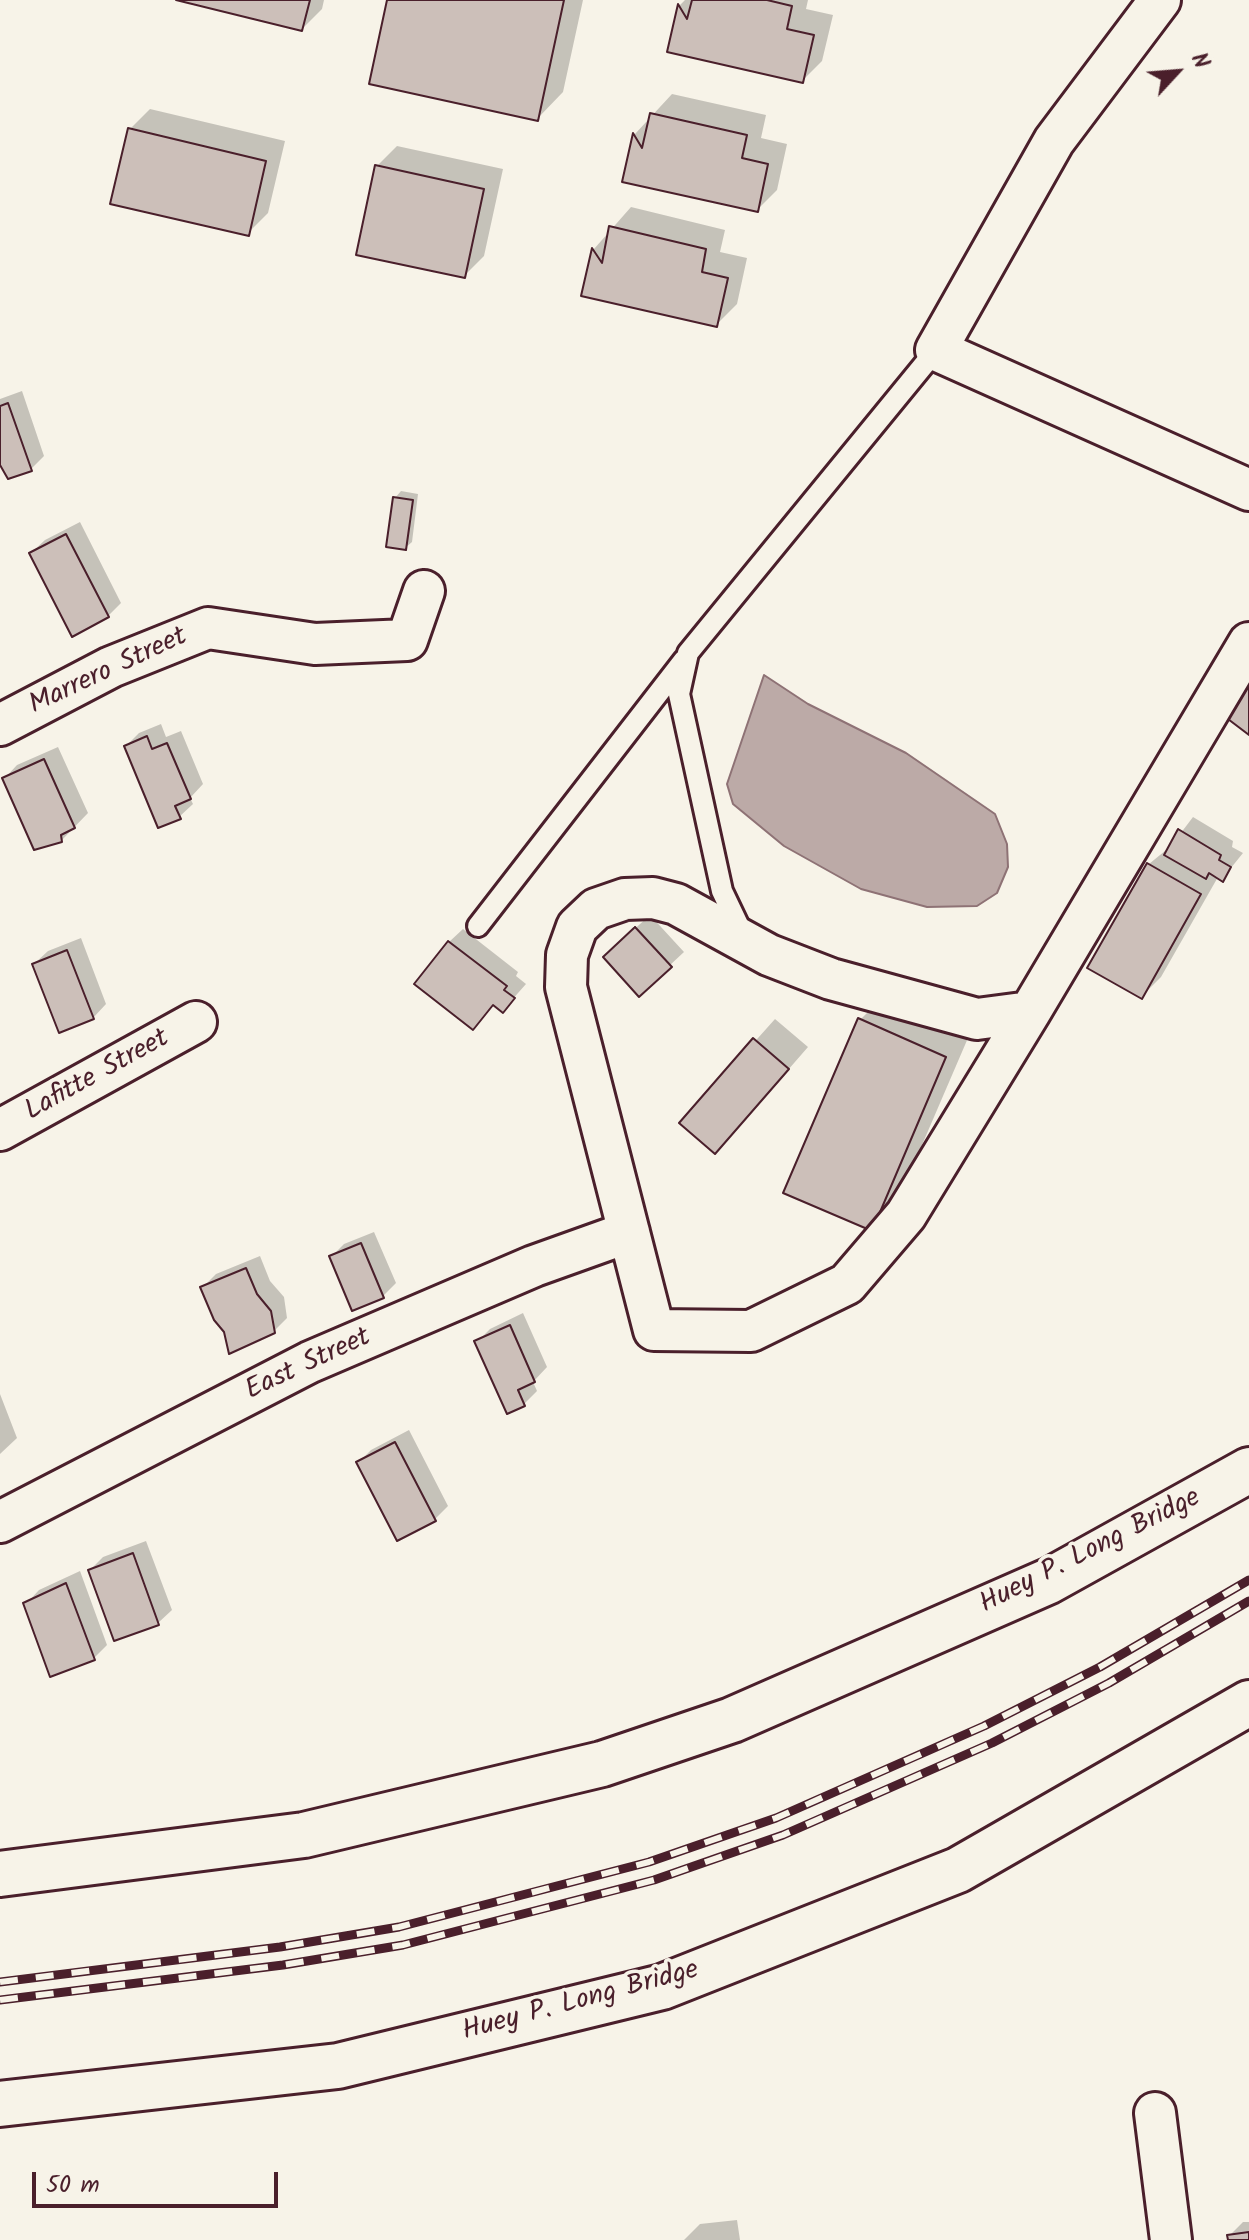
<!DOCTYPE html>
<style>
body{margin:0}
#map{position:relative;width:1249px;height:2240px;overflow:hidden;background:#f7f3e8;font-family:Kalam,sans-serif}
canvas{display:block}
.north{position:absolute;left:1137px;top:32px;width:80px;height:80px;-webkit-text-stroke:6px #f7f3e8;paint-order:stroke;rotate:64deg;font-size:22px;font-weight:700;line-height:32px;text-align:center;color:#4a1f2b}
.north::after{content:'';display:block;margin:auto;width:28px;height:36px;background:#4a1f2b;clip-path:polygon(50% 0,100% 100%,50% 72%,0 100%)}
.scale{position:absolute;left:32px;top:2172px;width:246px;height:36px;box-sizing:border-box;border:4px solid #4a1f2b;border-top:0;padding-left:10px;font-size:24px;line-height:28px;white-space:nowrap;color:#4a1f2b;-webkit-text-stroke:6px #f7f3e8;paint-order:stroke}
</style>
<div id="map">
<canvas width="1249" height="2240"></canvas>
<div class="north">N</div>
<div class="scale">50 m</div>
</div>
<script>
const ctx = document.querySelector('canvas').getContext('2d');
ctx.lineJoin = 'round';
function fill(path, color) {
  ctx.fillStyle = color;
  ctx.fill(path, 'evenodd');
}
function shape(rows) {
  const path = new Path2D();
  for (const r of rows) {
    path.moveTo(r[0], r[1]);
    for (let i = 2; i < r.length; i += 2) path.lineTo(r[i], r[i + 1]);
  }
  return path;
}
function trace(path, color, width, dash) {
  ctx.strokeStyle = color;
  ctx.lineWidth = width;
  ctx.lineCap = dash ? 'butt' : 'round';
  ctx.setLineDash(dash || []);
  ctx.stroke(path);
}
function drawText(font, color, halo, rows, align = 'center') {
  ctx.font = font + ' Kalam,sans-serif';
  ctx.lineWidth = 7;
  ctx.setLineDash([]);
  ctx.textBaseline = 'middle';
  ctx.strokeStyle = halo;
  ctx.fillStyle = color;
  for (const [text, x, y, turn = 0] of rows) {
    ctx.save();
    ctx.translate(x, y);
    ctx.rotate((+turn || 0) * Math.PI / 180);
    ctx.textAlign = isNaN(turn) ? turn : align;
    if (halo) ctx.strokeText(text, 0, 0);
    ctx.fillText(text, 0, 0);
    ctx.restore();
  }
}
const water = shape([
 [764,675,808,704,906,753,995,814,1007,844,1008,867,997,893,977,906,927,907,861,889,784,846,733,804,727,784,764,675]
]);
fill(water, '#bcaaa7');
trace(water, '#8e7275', 2);
fill(shape([
 [184,0,324,0,322,9,302,29],
 [389,0,583,0,563,92,537,119],
 [685,0,808,0,806,9,833,15,822,61,802,81,670,51,680,5],
 [672,94,766,115,761,138,787,144,777,190,757,210,625,180,635,134],
 [150,109,285,141,268,213,248,233,130,129],
 [397,146,503,169,484,256,464,276,377,166],
 [631,207,725,230,720,252,747,258,737,304,717,324,584,294,594,249],
 [22,391,44,456,31,469,0,462,0,399],
 [401,491,418,494,412,542,405,548,395,498],
 [80,522,121,603,108,616,31,553,45,540],
 [161,724,166,737,181,731,203,784,190,798,193,804,179,817,126,746,139,733],
 [58,747,88,813,61,841,49,846,4,779,17,765],
 [1193,817,1233,841,1232,847,1243,853,1222,879,1218,877,1161,977,1141,997,1149,864,1171,846],
 [650,915,684,952,639,994,618,944],
 [463,929,518,972,516,976,526,984,503,1010,494,1004,473,1027,449,942],
 [81,938,106,1004,93,1018,34,964,48,951],
 [886,994,971,1031,897,1203,871,1229,860,1020],
 [775,1019,808,1047,734,1132,682,1123],
 [374,1232,396,1283,383,1296,331,1257,344,1244],
 [260,1256,270,1281,284,1297,287,1318,274,1331,226,1331,203,1287,216,1274],
 [523,1313,547,1367,533,1382,537,1391,524,1404,477,1342,490,1329],
 [0,1394,17,1438,0,1454],
 [409,1430,448,1506,435,1519,398,1539,358,1463,371,1450],
 [146,1541,172,1610,158,1623,90,1570,103,1557],
 [80,1571,107,1645,93,1659,26,1604,39,1590],
 [737,2220,740,2240,684,2240,700,2224],
 [1243,2222,1249,2222,1249,2240,1230,2240,1229,2236]
]), '#0003');
const building = shape([
 [176,0,310,0,302,31,176,0],
 [387,0,564,0,538,121,369,84,387,0],
 [692,0,767,0,792,6,787,29,814,35,803,83,667,52,678,4,687,19,692,0],
 [650,113,747,135,742,158,768,164,758,212,622,182,633,133,642,148,650,113],
 [128,128,266,161,249,236,110,204,128,128],
 [375,165,484,189,465,278,356,255,375,165],
 [609,226,706,249,702,272,728,278,717,327,581,296,592,248,602,263,609,226],
 [8,403,32,471,8,479,0,465,0,406,8,403],
 [393,497,413,500,406,550,386,547,393,497],
 [66,534,109,617,72,637,29,553,66,534],
 [1249,683,1249,735,1224,716,1249,683],
 [147,736,152,749,167,743,191,799,175,806,181,819,158,828,124,746,147,736],
 [44,759,75,828,61,835,62,842,34,850,2,778,44,759],
 [1178,829,1221,855,1219,860,1231,867,1223,882,1209,873,1206,879,1164,855,1178,829],
 [1147,863,1201,894,1142,999,1087,968,1147,863],
 [635,927,672,967,639,997,603,957,635,927],
 [448,941,507,986,504,990,515,998,503,1013,493,1005,473,1030,414,984,448,941],
 [67,950,94,1019,59,1033,32,964,67,950],
 [858,1018,946,1057,872,1231,783,1193,858,1018],
 [753,1038,789,1069,715,1154,679,1123,753,1038],
 [361,1243,384,1298,352,1311,329,1256,361,1243],
 [246,1268,257,1294,271,1311,275,1333,229,1354,224,1332,214,1320,200,1287,246,1268],
 [510,1325,535,1382,518,1390,525,1406,507,1414,474,1341,510,1325],
 [395,1442,436,1521,397,1541,356,1462,395,1442],
 [133,1553,159,1625,114,1641,88,1570,133,1553],
 [66,1583,95,1660,50,1677,23,1603,66,1583],
 [1249,2232,1249,2240,1228,2240,1227,2235,1249,2232]
]);
fill(building, '#ccbfb9');
trace(building, '#4a1f2b', 2);
const service = shape([
 [478,926,684,660],
 [743,935,722,891,679,694,688,653,936,350]
]);
const minor = shape([
 [1160,0,1054,141,936,350,1249,490],
 [0,725,111,667,208,628,315,644,407,640,424,591],
 [1030,1012,977,1019,831,979,769,955,676,904,653,898,625,899,596,909,577,927,567,955,566,987,654,1330,751,1331,847,1284,906,1215,1030,1012,1249,643],
 [0,1130,196,1022],
 [0,1522,310,1362,534,1266,629,1232],
 [1155,2113,1171,2240]
]);
const trunk = shape([
 [0,1874,304,1835,602,1764,732,1720,1049,1581,1249,1470],
 [0,2104,338,2066,662,1987,958,1870,1249,1703]
]);
trace(service, '#4a1f2b', 26);
trace(minor, '#4a1f2b', 46);
trace(trunk, '#4a1f2b', 50);
trace(service, '#f7f3e8', 20);
trace(minor, '#f7f3e8', 40);
trace(trunk, '#f7f3e8', 44);
const rail = shape([
 [0,1982,280,1947,399,1927,649,1862,776,1818,984,1726,1100,1667,1249,1580],
 [0,2000,283,1965,403,1945,654,1880,783,1835,992,1743,1109,1683,1249,1601]
]);
trace(rail, '#4a1f2b', 9);
trace(rail, '#f7f3e8', 6, [18]);
drawText('28px', '#4a1f2b', '#f7f3e8', [
 ["Marrero Street",109,673,-25],
 ["Lafitte Street",98,1077,-29],
 ["East Street",309,1366,-25],
 ["Huey P. Long Bridge",1091,1553,-27],
 ["Huey P. Long Bridge",581,2003,-15]
]);
</script>
